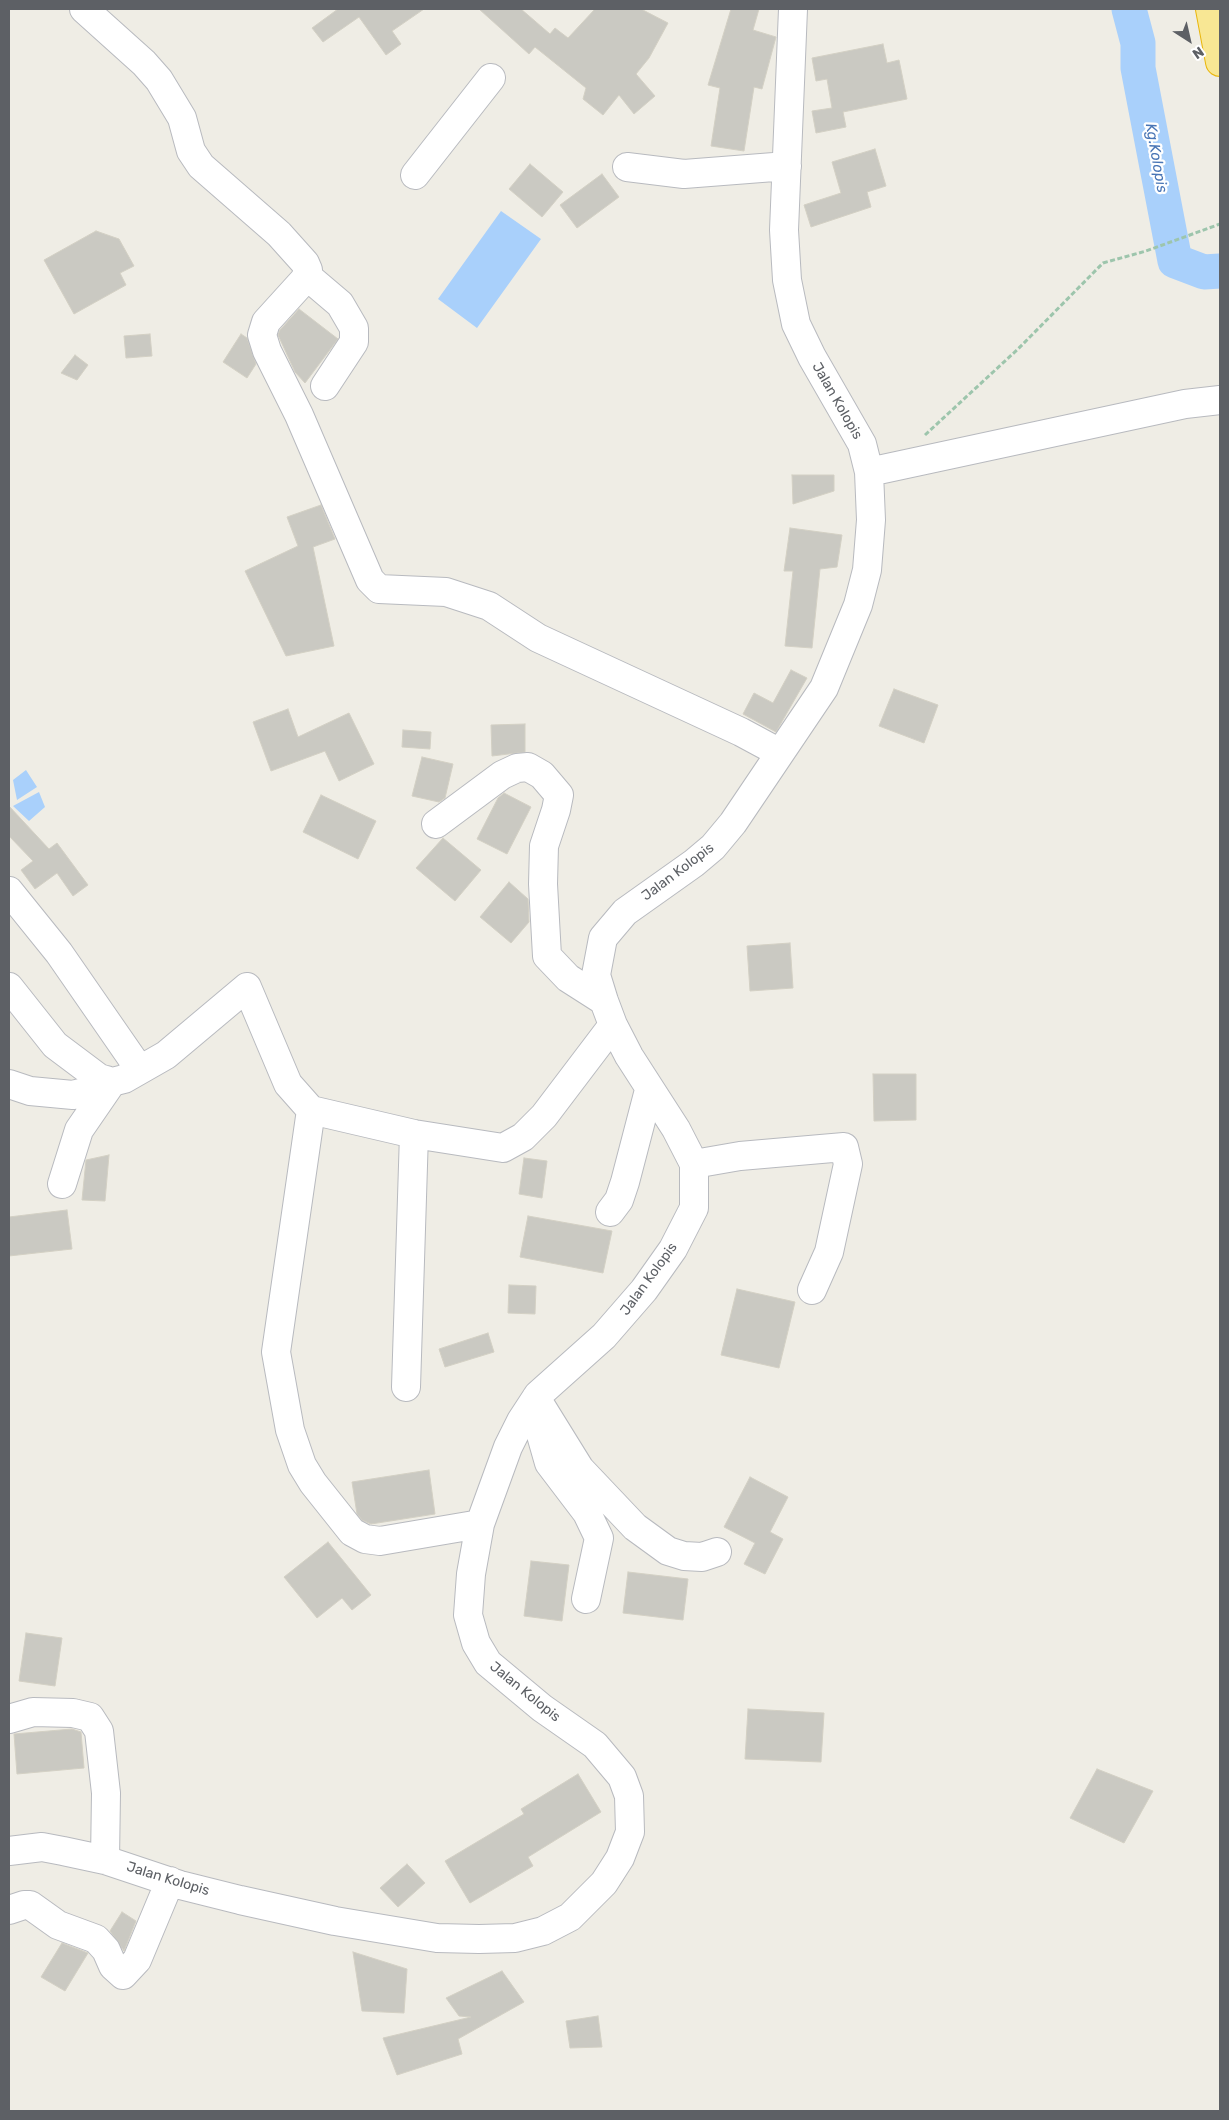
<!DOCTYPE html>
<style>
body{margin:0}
#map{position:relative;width:1229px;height:2120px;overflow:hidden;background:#efede5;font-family:Rubik,sans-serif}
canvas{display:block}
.frame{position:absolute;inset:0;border:10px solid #5d6065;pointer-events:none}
.north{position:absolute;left:1164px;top:15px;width:50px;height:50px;-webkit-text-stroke:4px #fff;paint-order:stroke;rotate:145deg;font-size:14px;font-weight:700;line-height:20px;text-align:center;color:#5d6065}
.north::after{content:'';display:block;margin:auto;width:18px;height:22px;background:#5d6065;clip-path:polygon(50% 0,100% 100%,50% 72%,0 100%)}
</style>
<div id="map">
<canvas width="1229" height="2120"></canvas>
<div class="frame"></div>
<div class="north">N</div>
</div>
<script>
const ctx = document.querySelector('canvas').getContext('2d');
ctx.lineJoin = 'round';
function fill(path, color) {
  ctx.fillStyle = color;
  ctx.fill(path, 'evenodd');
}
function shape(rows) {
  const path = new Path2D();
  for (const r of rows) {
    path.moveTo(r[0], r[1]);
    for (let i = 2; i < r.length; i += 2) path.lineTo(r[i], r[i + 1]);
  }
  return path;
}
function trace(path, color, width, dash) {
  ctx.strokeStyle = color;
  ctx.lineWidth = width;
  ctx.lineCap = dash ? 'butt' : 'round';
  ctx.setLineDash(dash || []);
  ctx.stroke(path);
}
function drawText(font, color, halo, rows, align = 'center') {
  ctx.font = font + ' Rubik,sans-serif';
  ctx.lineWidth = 4.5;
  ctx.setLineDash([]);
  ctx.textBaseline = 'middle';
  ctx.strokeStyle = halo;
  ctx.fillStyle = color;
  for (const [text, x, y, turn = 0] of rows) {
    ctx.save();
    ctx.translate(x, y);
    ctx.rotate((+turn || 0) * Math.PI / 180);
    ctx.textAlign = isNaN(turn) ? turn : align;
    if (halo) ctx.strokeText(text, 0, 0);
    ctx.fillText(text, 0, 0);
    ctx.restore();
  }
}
fill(shape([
 [501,211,541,239,477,328,438,299],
 [26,770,37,787,17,800,13,780],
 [39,792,45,807,29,821,13,806]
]), '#a9d0fb');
trace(shape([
 [1129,9,1138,43,1138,68,1175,261,1204,272,1220,271]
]), '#a9d0fb', 35);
const building = shape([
 [338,9,424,9,392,31,401,44,386,55,359,17,323,42,312,28,338,9],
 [479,9,521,9,550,34,555,28,568,38,595,9,641,9,668,23,649,58,636,74,655,96,634,114,619,95,603,115,583,99,586,88,535,47,529,54,479,9],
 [731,9,759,9,753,30,776,37,762,89,754,87,744,151,711,146,720,88,708,85,731,9],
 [883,44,887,63,899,60,907,99,843,112,846,127,816,133,812,111,832,108,827,79,816,81,812,58,883,44],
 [875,149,886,186,867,192,871,207,811,227,804,205,841,193,832,162,875,149],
 [530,164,563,192,542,217,509,189,530,164],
 [602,174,619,197,577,228,560,205,602,174],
 [96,231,119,239,134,266,120,273,126,285,74,314,44,260,96,231],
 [299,309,338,339,305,383,295,372,278,335,280,330,299,309],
 [150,334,152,356,126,358,124,336,150,334],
 [241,334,247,338,256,364,247,378,223,362,241,334],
 [75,355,88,365,77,380,61,373,75,355],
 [792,475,834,475,834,491,793,504,792,475],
 [321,505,335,539,313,547,334,646,286,656,245,571,298,546,287,517,321,505],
 [790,528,842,535,837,567,820,569,812,648,785,646,793,571,784,571,790,528],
 [791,670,807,678,776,732,743,714,754,693,773,703,791,670],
 [894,689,938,705,924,743,879,726,894,689],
 [288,709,298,737,349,713,374,764,339,781,325,751,271,771,253,722,288,709],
 [525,724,525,752,492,756,491,725,525,724],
 [403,730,431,732,430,749,402,747,403,730],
 [422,757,453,764,445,798,439,802,412,796,422,757],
 [504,793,531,807,507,854,477,839,498,798,504,793],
 [321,795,376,821,358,859,303,832,321,795],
 [9,806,49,849,57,843,88,885,73,896,57,873,35,889,21,870,33,861,9,836,9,806],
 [443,838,481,870,455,901,416,868,443,838],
 [509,882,528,899,529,922,511,943,480,917,509,882],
 [790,943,793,988,750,991,747,946,790,943],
 [873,1074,916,1074,916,1120,874,1121,873,1074],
 [109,1155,105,1201,82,1200,86,1160,109,1155],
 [524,1158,547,1161,542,1198,519,1194,524,1158],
 [67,1210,72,1249,9,1256,9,1217,67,1210],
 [528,1216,612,1231,603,1273,520,1257,528,1216],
 [509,1285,536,1286,535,1314,508,1313,509,1285],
 [737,1289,795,1302,779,1368,721,1355,737,1289],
 [488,1333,494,1352,445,1367,439,1349,488,1333],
 [429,1470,435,1514,371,1524,362,1520,357,1514,352,1482,429,1470],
 [750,1477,788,1497,770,1532,783,1539,765,1574,744,1564,755,1543,724,1527,750,1477],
 [328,1542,371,1595,352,1610,342,1598,317,1618,284,1577,328,1542],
 [531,1561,569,1565,562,1621,524,1616,531,1561],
 [628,1572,688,1579,683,1620,623,1613,628,1572],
 [26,1633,62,1638,55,1686,19,1681,26,1633],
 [748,1709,824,1713,821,1762,745,1759,748,1709],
 [72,1729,81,1732,84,1768,17,1774,14,1734,72,1729],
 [1097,1769,1153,1791,1124,1843,1070,1818,1097,1769],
 [578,1774,601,1812,528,1857,533,1866,470,1903,445,1861,524,1814,521,1809,578,1774],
 [407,1864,425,1883,398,1907,380,1888,407,1864],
 [122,1912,136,1921,124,1951,110,1931,122,1912],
 [62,1943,88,1953,65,1991,41,1977,62,1943],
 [353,1952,407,1969,404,2013,362,2011,353,1952],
 [502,1971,524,2002,458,2039,462,2054,397,2075,383,2038,471,2017,459,2016,446,1998,502,1971],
 [598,2016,602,2047,570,2048,566,2021,598,2016]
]);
fill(building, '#cac9c2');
trace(building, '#d3d0c4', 1);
const minor = shape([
 [84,9,144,63,159,80,182,118,191,151,201,166,279,234,305,263,308,270,305,279,266,322,262,335,267,351,299,415,370,580,379,589,446,592,489,606,538,638,741,732,780,753],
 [627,167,684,174,787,166],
 [415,175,491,78],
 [307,276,340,304,354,328,354,342,325,386],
 [869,472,1185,404,1220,400],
 [436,824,502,775,517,768,528,767,542,775,559,795,556,810,544,846,543,884,547,956,568,978,604,1001],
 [9,891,59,953,140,1070],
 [9,987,55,1045,99,1078,112,1082,124,1079,166,1055,247,987,288,1084,311,1110,414,1134,503,1148,523,1137,544,1116,613,1025],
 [9,1084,30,1091,73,1095,91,1090,106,1080],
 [311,1110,276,1352,290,1430,302,1465,313,1483,352,1532,365,1539,380,1541,480,1524],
 [694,1164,740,1156,844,1147,848,1164,829,1252,812,1290],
 [62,1184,79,1130,112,1082],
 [610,1212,619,1200,625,1182,649,1090],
 [406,1387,414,1134],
 [536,1398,580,1469,635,1527,668,1551,684,1556,702,1557,717,1552],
 [549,1420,542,1429,541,1435,549,1463,587,1513,599,1538,586,1599],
 [9,1719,33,1712,73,1713,90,1717,99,1731,106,1793,105,1860],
 [9,1851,42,1847,63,1851,105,1860,180,1885,240,1900,335,1921,437,1938,479,1939,515,1938,543,1931,570,1917,604,1883,620,1858,630,1832,629,1796,622,1777,595,1745,542,1708,488,1663,476,1643,468,1615,471,1574,480,1524,508,1447,521,1421,538,1395,604,1336,644,1290,673,1249,694,1208,694,1164,676,1129,629,1056,613,1025,604,1001,596,975,603,938,625,912,694,863,713,847,733,823,824,688,858,605,867,570,871,520,869,472,862,444,812,357,796,324,787,280,784,230,793,9],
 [9,1910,24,1905,30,1905,58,1925,96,1939,106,1950,113,1966,123,1975,137,1960,170,1881]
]);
const highway = shape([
 [1210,9,1220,62]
]);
trace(minor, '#b8babf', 30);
trace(highway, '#e9b60c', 30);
trace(shape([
 [925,435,1018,349,1103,263,1146,251,1220,224]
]), '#9dc5ac', 3, [5, 2.5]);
trace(minor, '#fff', 28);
trace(highway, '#f8e794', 28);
drawText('14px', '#5d6065', '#fff', [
 ["Jalan Kolopis",837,401,60],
 ["Jalan Kolopis",678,872,-37],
 ["Jalan Kolopis",649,1279,-54],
 ["Jalan Kolopis",525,1692,39],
 ["Jalan Kolopis",168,1879,17]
]);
drawText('italic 15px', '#4975b5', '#fff', [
 ["Kg.Kolopis",1156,158,80]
]);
</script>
